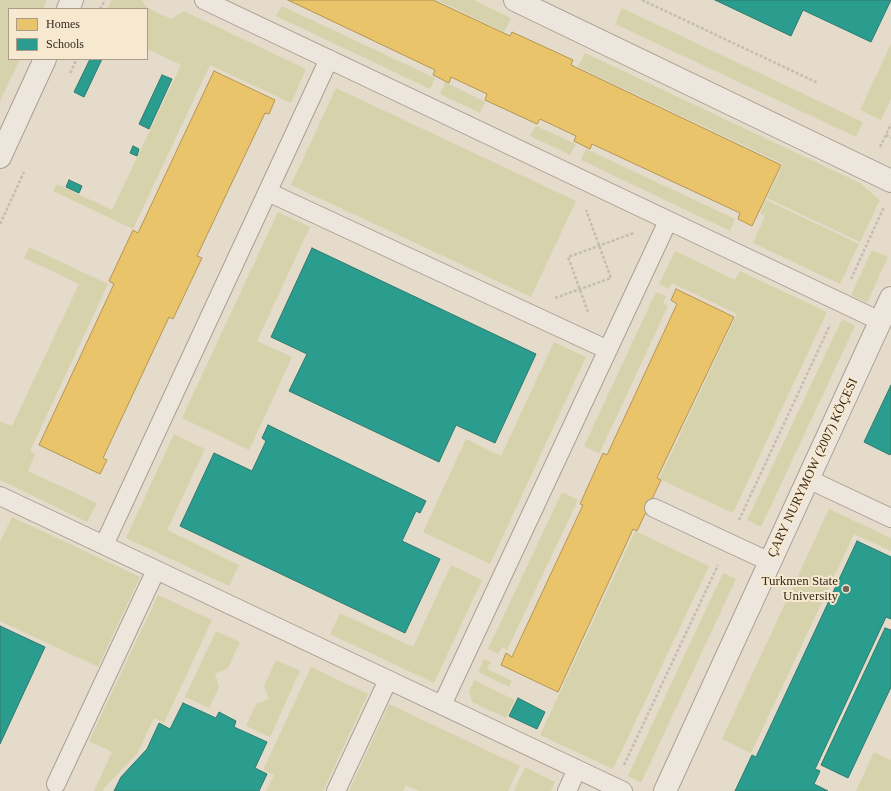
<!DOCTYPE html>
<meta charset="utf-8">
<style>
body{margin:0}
#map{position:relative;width:891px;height:791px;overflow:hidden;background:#e4dbca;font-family:"Times New Roman",serif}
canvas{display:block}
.legend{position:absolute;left:8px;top:8px;width:140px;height:52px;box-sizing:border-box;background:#f6e9d0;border:1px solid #aa9c88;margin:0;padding:5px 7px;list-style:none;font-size:12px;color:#38281d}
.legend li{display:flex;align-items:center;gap:8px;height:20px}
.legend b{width:20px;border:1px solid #aa9c88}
</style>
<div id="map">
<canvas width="891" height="791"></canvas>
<ul class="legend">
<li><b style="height:11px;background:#e9c46a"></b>Homes</li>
<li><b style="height:11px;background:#2a9d8f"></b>Schools</li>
</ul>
</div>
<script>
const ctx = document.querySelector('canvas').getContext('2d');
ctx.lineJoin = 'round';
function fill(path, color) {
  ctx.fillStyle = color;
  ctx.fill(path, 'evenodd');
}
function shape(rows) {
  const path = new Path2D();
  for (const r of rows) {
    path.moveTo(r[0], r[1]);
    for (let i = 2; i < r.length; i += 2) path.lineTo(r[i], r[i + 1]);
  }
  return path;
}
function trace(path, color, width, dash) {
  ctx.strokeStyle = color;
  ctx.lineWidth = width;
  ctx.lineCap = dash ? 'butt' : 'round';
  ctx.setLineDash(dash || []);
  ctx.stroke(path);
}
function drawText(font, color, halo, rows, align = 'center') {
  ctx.font = font + ' "Times New Roman",serif';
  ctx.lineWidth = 4;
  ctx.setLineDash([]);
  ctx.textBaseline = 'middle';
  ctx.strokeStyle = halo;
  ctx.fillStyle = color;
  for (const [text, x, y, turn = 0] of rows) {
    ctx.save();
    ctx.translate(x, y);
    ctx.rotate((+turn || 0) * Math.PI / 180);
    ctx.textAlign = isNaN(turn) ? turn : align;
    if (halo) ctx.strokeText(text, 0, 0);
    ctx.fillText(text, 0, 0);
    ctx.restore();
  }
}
fill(shape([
 [0,0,47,0,43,9,9,9,9,59,20,59,0,101],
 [112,0,142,0,146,7,171,19,184,11,306,69,291,103,210,65,133,229,53,191,57,184,112,210,181,65,147,49,147,9,107,9],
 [437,0,474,0,511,18,504,32],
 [282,6,435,78,430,89,276,16],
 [622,8,863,122,856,137,615,24],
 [891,44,891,99,881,120,860,110],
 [585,53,860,183,880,200,860,242,767,198,783,164,578,67],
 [445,82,485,102,480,113,440,94],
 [336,88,576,201,531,297,291,185],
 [536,126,576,144,570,155,530,136],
 [586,149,735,219,730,231,581,160],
 [766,200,859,244,840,284,753,243,765,216,760,213],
 [278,212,310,227,257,341,292,357,249,450,182,418],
 [29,247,108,284,30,451,35,454,28,471,97,503,87,522,0,480,0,421,12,426,79,284,24,258],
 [872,250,888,257,867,303,851,295],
 [675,251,735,280,740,271,827,312,733,513,659,479,737,314,672,283,669,289,659,284],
 [656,292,666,296,663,303,668,306,599,454,584,446],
 [842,319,855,326,761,527,747,520],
 [554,342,586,357,490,564,423,532,466,439,501,456],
 [174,434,205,449,167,530,239,565,229,586,126,538],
 [562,492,578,500,507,650,502,647,498,654,488,649],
 [829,509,891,538,891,551,854,534,751,753,722,739],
 [12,517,140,577,98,667,0,621,0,542],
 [635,531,709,566,613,769,540,735],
 [451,565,482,580,434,683,330,634,340,613,413,647],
 [723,573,736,579,641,783,628,776],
 [158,595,212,620,164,723,154,718,137,754,105,787,103,791,94,791,112,752,89,741],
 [216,631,240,642,228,668,215,674,219,687,209,708,185,697],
 [484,659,491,662,487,669,512,681,509,687,478,672],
 [276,660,300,671,270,737,246,726,256,704,269,699,264,686],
 [311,667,368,694,323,791,266,791,274,775,263,770],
 [474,680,515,700,506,718,472,702,469,692],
 [389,704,520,766,508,791,419,791,406,785,403,791,349,791],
 [874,752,891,760,891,791,856,791],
 [525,767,555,782,551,791,514,791]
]), '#d6d3ac');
const homes = shape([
 [288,0,433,0,510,36,512,32,573,60,571,65,781,165,752,226,738,219,740,213,592,144,590,149,574,141,576,136,540,119,537,124,485,100,487,94,451,77,449,83,433,75,435,70,288,0],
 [214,71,275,100,269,114,265,113,197,256,202,258,173,319,169,317,103,458,107,460,100,474,39,445,114,284,109,281,133,230,138,233,214,71],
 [676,289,734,317,657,478,661,480,637,531,633,529,558,692,501,665,506,653,512,657,583,505,580,504,603,453,607,455,677,304,671,300,676,289]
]);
fill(homes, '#e9c46a');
trace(homes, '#b49553', 1);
const schools = shape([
 [715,0,891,0,871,42,803,10,791,36,715,0],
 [90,59,102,59,84,97,74,92,90,59],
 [162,75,172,79,149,129,139,124,162,75],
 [133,146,139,149,137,156,130,153,133,146],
 [69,180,82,186,79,193,66,187,69,180],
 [312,248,536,354,495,443,456,425,439,462,289,391,307,354,271,337,312,248],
 [891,385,891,453,890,455,864,442,891,385],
 [268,425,426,501,420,513,416,511,402,541,440,559,405,633,180,526,214,453,252,471,266,441,262,438,268,425],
 [857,541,891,557,891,619,886,617,815,769,820,771,814,784,828,791,735,791,752,755,756,757,857,541],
 [0,626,45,647,0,744,0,626],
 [885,628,891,630,891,687,848,778,821,765,885,628],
 [518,698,545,712,537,729,509,716,518,698],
 [183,703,216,718,219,712,236,721,234,727,267,742,255,768,267,774,259,791,114,791,121,777,147,749,159,723,170,729,183,703]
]);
fill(schools, '#2a9d8f');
trace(schools, '#2e7a6d', 1);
const service = shape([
 [204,0,880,321],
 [268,192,608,350],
 [808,479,891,518],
 [0,496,623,791],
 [654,508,770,562],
 [104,545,329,59],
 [442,705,668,221],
 [56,784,156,570],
 [336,791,388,680],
 [567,791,577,769]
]);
const minor = shape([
 [515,0,891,181],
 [68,9,72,0],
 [0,157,45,59],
 [665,791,891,298]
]);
trace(service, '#a9a094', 20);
trace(minor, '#a9a094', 24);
trace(shape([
 [642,0,818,83],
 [100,9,105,0],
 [70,73,77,59],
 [886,135,891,138],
 [880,147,891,124],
 [0,224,24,172],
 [851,279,884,207],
 [555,298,611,278,586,210],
 [588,312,568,257,634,233],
 [739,520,830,325],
 [624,765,718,565]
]), '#c4bdb4', 2.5, [3, 2]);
trace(service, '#ece6dd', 18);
trace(minor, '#ece6dd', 22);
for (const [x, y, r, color] of [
 [846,589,4,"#74675a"]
]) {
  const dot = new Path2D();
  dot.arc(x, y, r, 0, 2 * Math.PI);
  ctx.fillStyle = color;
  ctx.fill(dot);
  trace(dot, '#f6e9d0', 1.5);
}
drawText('13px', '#38281d', '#f6e9d0', [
 ["ÇARY NURYMOW (2007) KÖÇESI",813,468,-65]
]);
drawText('13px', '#38281d', '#f6e9d0', [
 ["Turkmen State",838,582],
 ["University",838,597]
], 'right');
</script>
